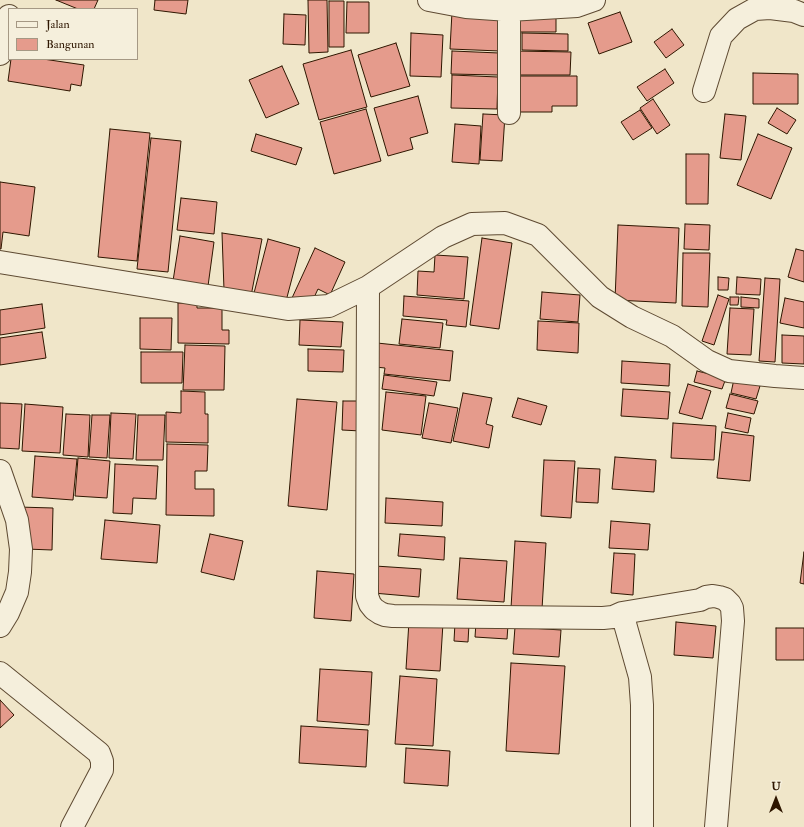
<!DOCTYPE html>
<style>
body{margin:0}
#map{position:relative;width:804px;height:827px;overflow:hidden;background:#f0e6c9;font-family:"IM FELL Double Pica",serif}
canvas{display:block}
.legend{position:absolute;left:8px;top:8px;width:130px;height:52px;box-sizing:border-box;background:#f5efdc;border:1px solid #a59884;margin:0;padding:5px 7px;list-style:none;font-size:12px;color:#2e1600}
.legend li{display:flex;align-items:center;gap:8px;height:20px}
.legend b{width:20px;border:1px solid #a59884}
.north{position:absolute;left:756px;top:779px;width:40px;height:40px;-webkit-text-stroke:3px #f5efdc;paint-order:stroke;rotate:0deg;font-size:11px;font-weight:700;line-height:16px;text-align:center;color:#2e1600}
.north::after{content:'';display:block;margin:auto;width:14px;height:18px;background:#2e1600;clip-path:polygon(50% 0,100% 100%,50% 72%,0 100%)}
</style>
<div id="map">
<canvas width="804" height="827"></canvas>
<ul class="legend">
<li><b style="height:5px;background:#f5efdc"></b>Jalan</li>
<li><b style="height:11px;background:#e59b8c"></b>Bangunan</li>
</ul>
<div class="north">U</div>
</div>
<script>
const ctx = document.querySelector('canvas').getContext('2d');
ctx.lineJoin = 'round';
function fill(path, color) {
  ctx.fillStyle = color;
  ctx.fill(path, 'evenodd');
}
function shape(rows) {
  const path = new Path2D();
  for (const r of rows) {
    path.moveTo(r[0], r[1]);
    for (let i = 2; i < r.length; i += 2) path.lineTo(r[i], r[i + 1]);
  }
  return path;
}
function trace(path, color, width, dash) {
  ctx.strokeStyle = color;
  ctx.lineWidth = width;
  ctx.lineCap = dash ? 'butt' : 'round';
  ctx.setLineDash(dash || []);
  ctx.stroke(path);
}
const building = shape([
 [56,0,98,0,94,9,78,9,56,0],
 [155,0,188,0,186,14,154,10,155,0],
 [308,0,327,0,328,52,309,53,308,0],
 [329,1,344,1,344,47,329,47,329,1],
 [347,2,369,2,369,33,346,33,347,2],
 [452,12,501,15,500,51,450,49,452,12],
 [620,12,632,42,599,54,588,23,620,12],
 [284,14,306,15,305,45,283,44,284,14],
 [516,15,556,15,556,32,516,32,516,15],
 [672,29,684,45,666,58,654,42,672,29],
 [411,33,443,35,441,77,410,76,411,33],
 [522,33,568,34,568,51,522,50,522,33],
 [396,43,410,86,371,97,358,55,396,43],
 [351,50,367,107,319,120,303,64,351,50],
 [452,51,499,53,498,75,451,74,452,51],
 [515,51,571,52,570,75,515,75,515,51],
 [11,59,43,59,84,65,81,86,71,84,70,91,8,81,11,59],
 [282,66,299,104,266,118,249,80,282,66],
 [665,69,674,83,647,101,637,87,665,69],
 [753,73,798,74,798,104,753,104,753,73],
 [452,75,498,77,497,109,451,108,452,75],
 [515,76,577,76,577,106,552,106,552,112,515,112,515,76],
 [418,96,428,133,410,138,413,149,388,156,374,108,418,96],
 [653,99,670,125,657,134,640,108,653,99],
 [777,108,796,120,787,134,768,123,777,108],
 [366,109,381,161,334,174,320,122,366,109],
 [640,110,652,128,633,140,621,122,640,110],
 [483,114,505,115,502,161,480,160,483,114],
 [725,114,746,116,741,160,720,158,725,114],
 [455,124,481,126,479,164,452,162,455,124],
 [110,129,150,133,137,261,98,257,110,129],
 [256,134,302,148,296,165,251,151,256,134],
 [758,134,792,148,771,199,737,185,758,134],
 [151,138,181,141,168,272,137,269,151,138],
 [686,154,709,154,708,204,686,204,686,154],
 [0,182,35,187,29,236,3,232,1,249,0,249,0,182],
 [181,198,217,202,214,234,177,230,181,198],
 [685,224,710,225,709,250,684,249,685,224],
 [618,225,679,228,676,303,615,300,618,225],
 [222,233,262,239,251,296,224,290,222,233],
 [180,236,214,242,208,286,173,281,180,236],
 [482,238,512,243,499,329,470,325,482,238],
 [268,239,300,248,286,301,254,293,268,239],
 [315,248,345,262,330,295,318,289,310,306,292,298,315,248],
 [796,249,804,251,804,282,788,277,796,249],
 [683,253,710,253,708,307,682,306,683,253],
 [435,255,468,257,464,299,417,295,418,271,434,272,435,255],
 [718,277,729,278,728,290,718,290,718,277],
 [737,277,761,279,760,295,736,294,737,277],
 [765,278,780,279,775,362,759,361,765,278],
 [542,292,580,295,578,322,540,319,542,292],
 [718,295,729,299,714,345,702,341,718,295],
 [404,296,469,301,466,327,446,325,447,320,403,316,404,296],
 [730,297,739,297,738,305,730,305,730,297],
 [741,297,759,299,759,308,741,307,741,297],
 [785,298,804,302,804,328,780,323,785,298],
 [178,303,197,303,197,308,222,308,222,330,229,330,229,344,178,343,178,303],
 [42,304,45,328,0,335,0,310,42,304],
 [730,308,754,309,751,355,727,354,730,308],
 [140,318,172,318,171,350,140,349,140,318],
 [402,319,443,323,440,348,399,344,402,319],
 [300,320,343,322,341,347,299,345,300,320],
 [538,321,579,323,578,353,537,350,538,321],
 [42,332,46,358,0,365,0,338,42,332],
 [782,335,804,336,804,364,782,363,782,335],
 [377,343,453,351,450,381,384,374,385,368,375,367,377,343],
 [185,345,225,346,224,390,183,390,185,345],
 [308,349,344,350,343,372,308,371,308,349],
 [141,352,183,352,182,383,141,383,141,352],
 [622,361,670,364,669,386,621,383,622,361],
 [697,371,726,378,722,389,694,382,697,371],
 [384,375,437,382,434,396,382,389,384,375],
 [734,379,760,386,756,399,731,393,734,379],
 [688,384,711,391,702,419,679,413,688,384],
 [623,389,670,392,668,419,621,416,623,389],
 [181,391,205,392,205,414,208,414,208,443,166,442,166,412,181,413,181,391],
 [386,392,426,396,421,435,382,430,386,392],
 [463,393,492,398,486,424,493,426,489,448,453,441,463,393],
 [730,394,758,401,754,414,726,408,730,394],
 [518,398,547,406,541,425,512,417,518,398],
 [297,399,337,402,327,510,288,506,297,399],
 [343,401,362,401,361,431,342,430,343,401],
 [0,403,22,404,19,449,0,448,0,403],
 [429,403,458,408,451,443,422,438,429,403],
 [25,404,63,407,60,453,22,451,25,404],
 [111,413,136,414,133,459,109,458,111,413],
 [728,413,751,418,748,433,725,428,728,413],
 [66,414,90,415,88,457,63,455,66,414],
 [92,415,110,415,107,458,89,457,92,415],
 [138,415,165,415,163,460,136,460,138,415],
 [673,423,716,426,714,460,671,458,673,423],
 [722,432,754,436,750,481,717,478,722,432],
 [167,444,208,445,207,471,195,471,195,489,214,489,214,516,166,515,167,444],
 [35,456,77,459,73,500,32,497,35,456],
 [615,457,656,460,654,492,612,489,615,457],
 [78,458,110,461,107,498,75,496,78,458],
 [544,460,575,461,571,518,541,516,544,460],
 [115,464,158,466,156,499,133,498,132,514,113,513,115,464],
 [578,468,600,469,598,503,576,502,578,468],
 [386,498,443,502,442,526,385,523,386,498],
 [18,507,53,508,52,550,26,549,18,507],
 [105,520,160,525,157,563,101,559,105,520],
 [611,521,650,524,648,550,609,548,611,521],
 [210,534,243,541,234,580,201,572,210,534],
 [400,534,445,537,444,560,398,556,400,534],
 [515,541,546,543,542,609,511,608,515,541],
 [804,552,804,584,800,583,804,552],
 [614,553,635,554,633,595,611,593,614,553],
 [460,558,507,561,504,602,457,599,460,558],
 [375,566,421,569,419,597,373,593,375,566],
 [317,571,354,574,351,621,314,618,317,571],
 [409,621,443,623,440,671,406,669,409,621],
 [676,622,716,626,713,658,674,655,676,622],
 [455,623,469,624,468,642,454,641,455,623],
 [476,623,508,625,507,639,475,637,476,623],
 [515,627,561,630,559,657,513,654,515,627],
 [776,628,804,628,804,660,776,660,776,628],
 [511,663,565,666,559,754,506,751,511,663],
 [320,669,372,672,369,725,317,721,320,669],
 [400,676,437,679,433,746,395,744,400,676],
 [0,700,14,715,0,728,0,700],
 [301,726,368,730,366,767,299,763,301,726],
 [406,748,450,751,448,786,404,783,406,748]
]);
fill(building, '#e59b8c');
trace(building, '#2e1600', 1);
const minor = shape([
 [429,0,466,7,509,10,577,6,594,0],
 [509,10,509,113],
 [0,54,9,16],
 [704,91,721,36,737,19,755,9,770,8,794,11,804,15],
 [0,262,288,309,329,306,368,287,443,237,472,224,505,223,538,235,600,297,632,317,672,336,707,361,729,371,775,376,804,378],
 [368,287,367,596,370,604,374,609,380,613,385,615,393,616,603,618,613,617,622,613,700,600,706,597,713,596,719,597,725,599,730,604,732,608,733,621,716,827],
 [0,471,17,520,21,549,20,572,17,592,8,613,0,626],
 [622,613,640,677,642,705,642,827],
 [0,673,99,753,102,761,102,770,72,827]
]);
trace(minor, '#5e4a32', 24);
trace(minor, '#f5efdc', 22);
</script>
